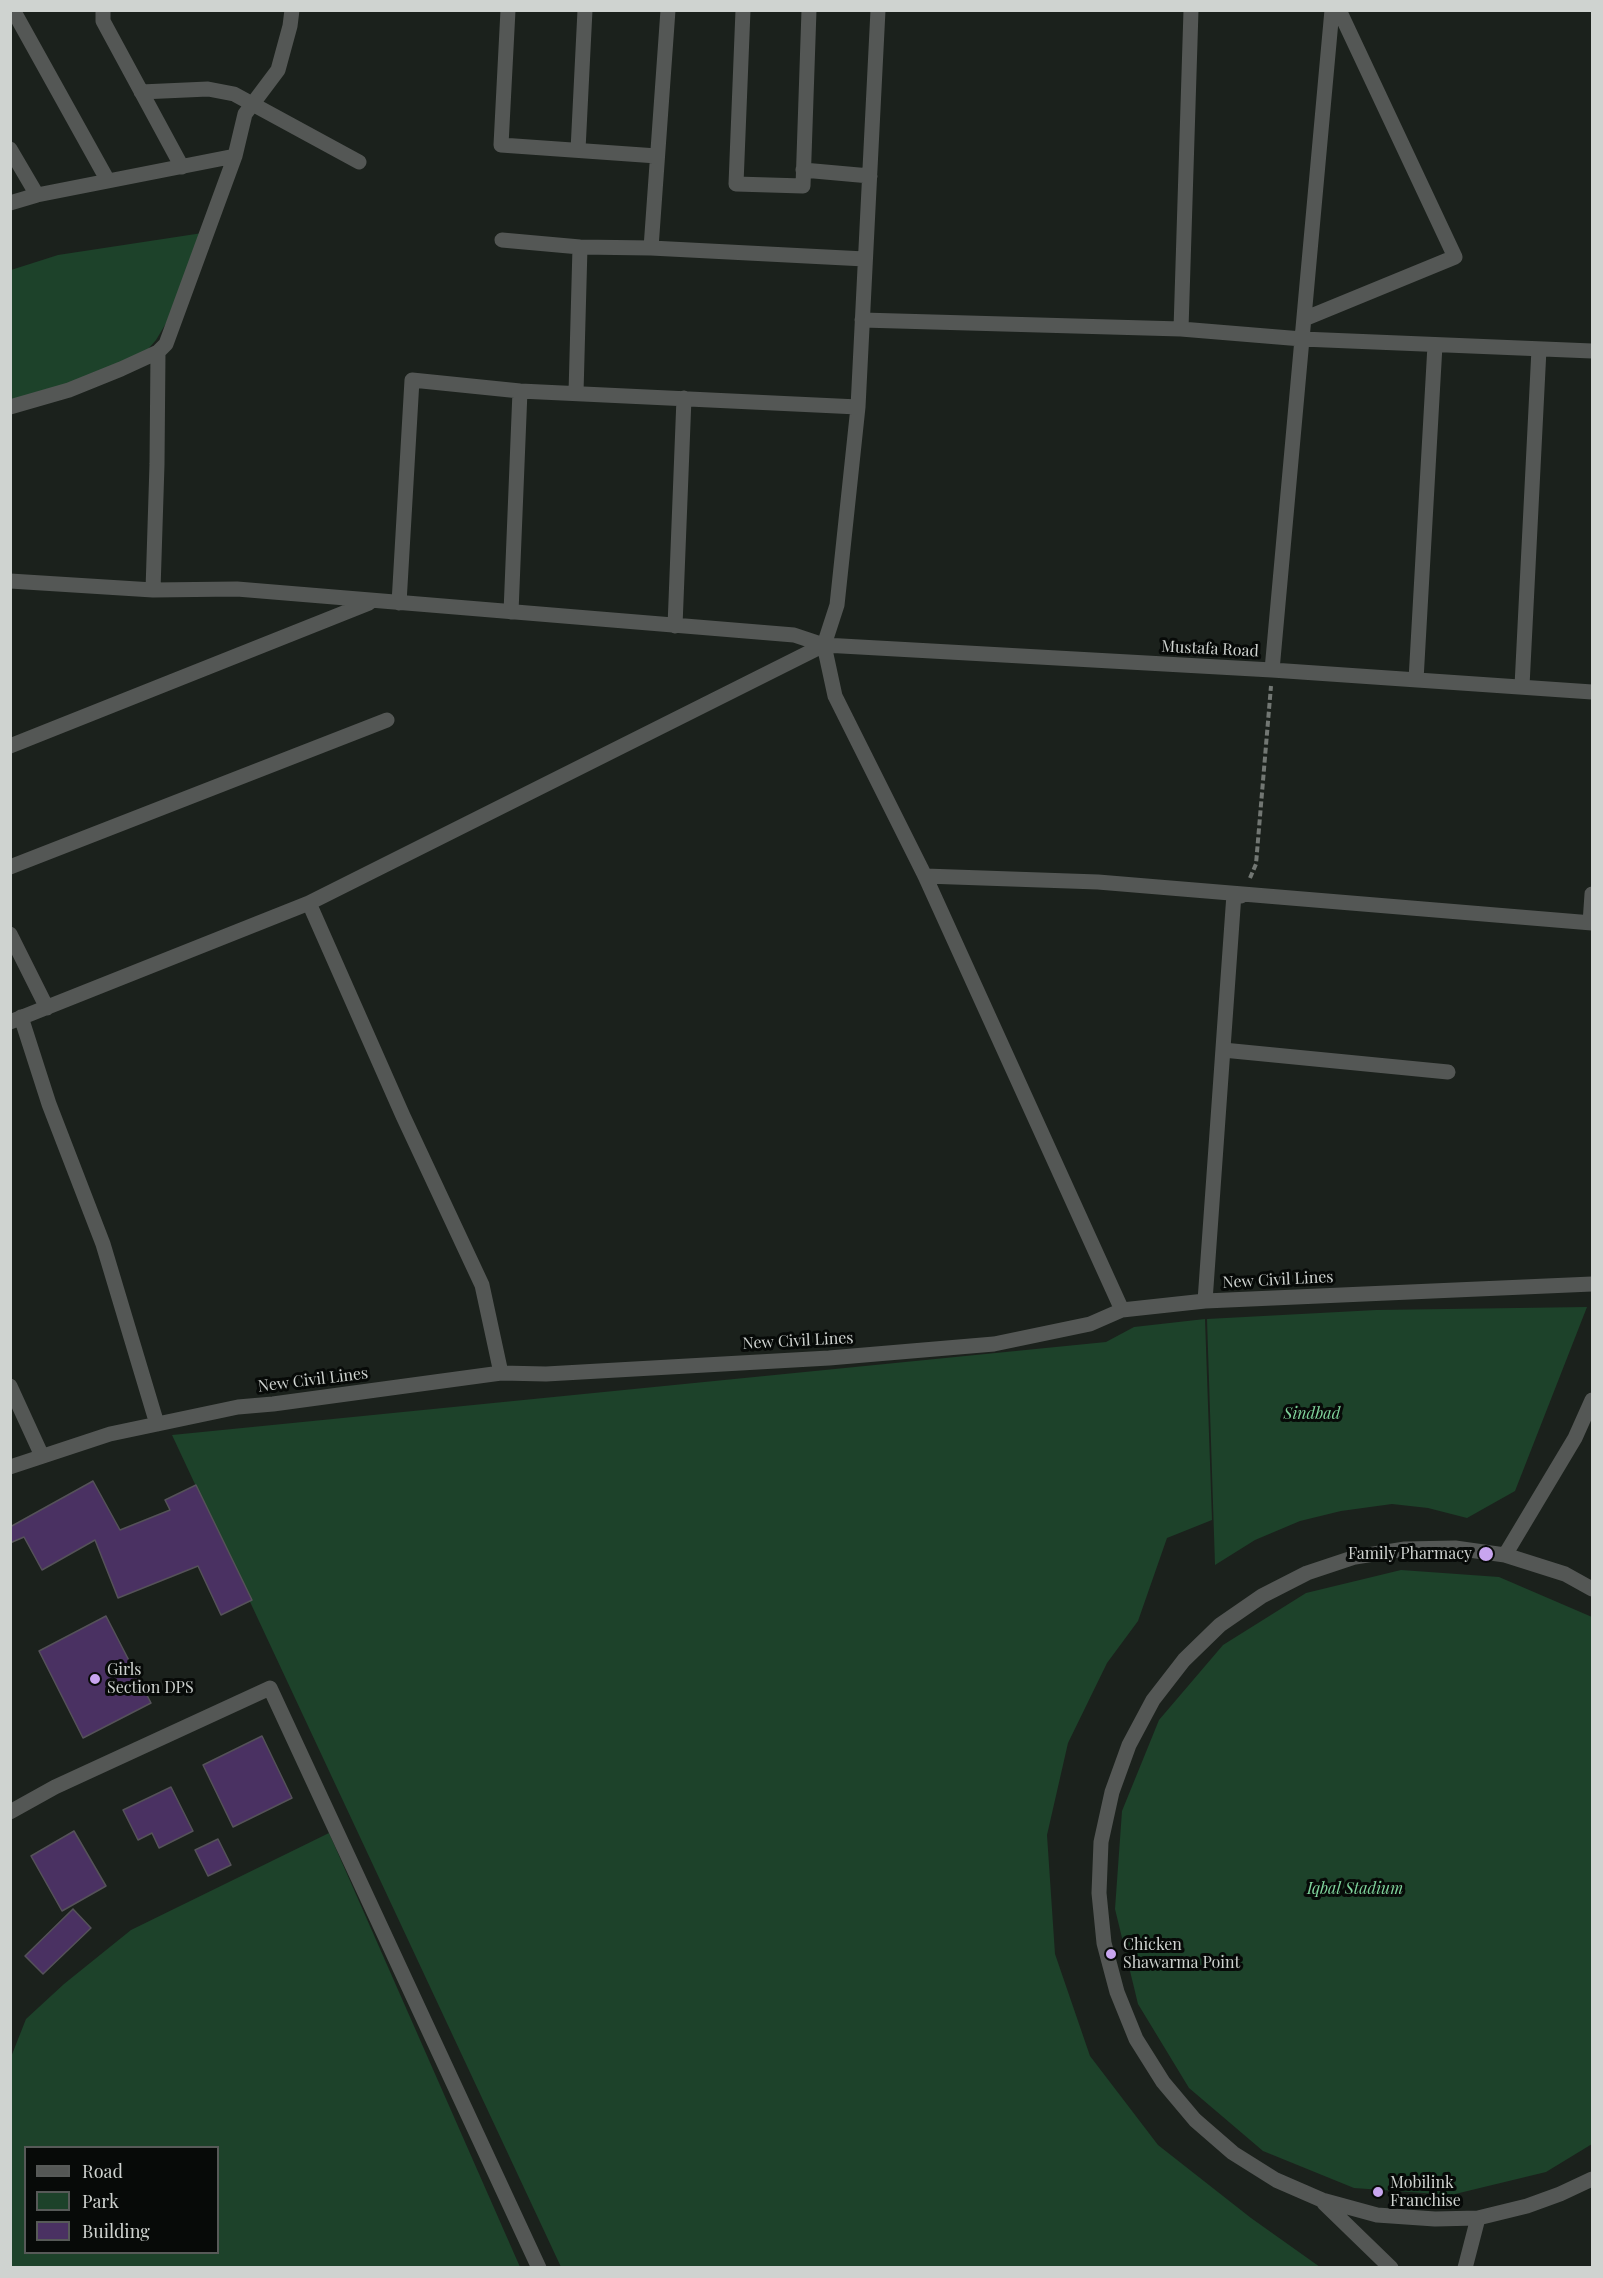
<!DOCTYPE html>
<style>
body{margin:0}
#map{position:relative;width:1603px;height:2278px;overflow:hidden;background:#1b211c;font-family:"Playfair Display",serif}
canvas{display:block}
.frame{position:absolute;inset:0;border:12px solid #cfd3d0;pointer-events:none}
.legend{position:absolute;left:24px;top:2146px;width:195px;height:108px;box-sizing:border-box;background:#070a08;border:2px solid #575a58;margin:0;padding:8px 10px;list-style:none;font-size:18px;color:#cfd3d0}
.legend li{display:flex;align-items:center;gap:12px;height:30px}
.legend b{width:30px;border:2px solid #575a58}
</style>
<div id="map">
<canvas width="1603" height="2278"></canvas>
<div class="frame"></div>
<ul class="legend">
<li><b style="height:8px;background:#545755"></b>Road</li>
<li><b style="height:16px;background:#1d422a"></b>Park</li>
<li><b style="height:16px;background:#4a3162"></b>Building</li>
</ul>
</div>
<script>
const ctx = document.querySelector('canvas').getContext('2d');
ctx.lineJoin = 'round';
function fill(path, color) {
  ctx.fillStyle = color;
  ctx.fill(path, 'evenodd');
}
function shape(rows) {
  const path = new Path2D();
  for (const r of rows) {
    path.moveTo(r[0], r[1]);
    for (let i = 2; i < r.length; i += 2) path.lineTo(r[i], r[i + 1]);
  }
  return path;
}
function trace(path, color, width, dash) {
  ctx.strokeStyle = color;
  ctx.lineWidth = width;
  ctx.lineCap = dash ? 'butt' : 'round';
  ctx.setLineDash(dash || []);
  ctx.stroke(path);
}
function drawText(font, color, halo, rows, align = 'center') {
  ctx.font = font + ' "Playfair Display",serif';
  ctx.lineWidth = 6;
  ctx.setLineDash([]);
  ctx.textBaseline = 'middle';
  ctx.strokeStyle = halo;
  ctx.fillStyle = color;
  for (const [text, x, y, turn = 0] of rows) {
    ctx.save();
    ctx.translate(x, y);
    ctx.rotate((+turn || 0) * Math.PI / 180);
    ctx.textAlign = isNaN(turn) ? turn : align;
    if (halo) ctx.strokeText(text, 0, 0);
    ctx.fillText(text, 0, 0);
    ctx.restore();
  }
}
fill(shape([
 [209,232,177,305,156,340,129,371,11,412,11,270,58,255],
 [1587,1307,1515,1491,1467,1518,1428,1508,1392,1504,1341,1511,1300,1521,1255,1540,1215,1565,1207,1319,1376,1310],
 [1205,1319,1212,1520,1167,1538,1138,1621,1107,1663,1068,1743,1047,1835,1055,1954,1090,2056,1158,2145,1251,2218,1320,2267,561,2267,172,1435,1106,1342,1134,1327],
 [1401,1570,1499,1577,1592,1617,1592,2144,1546,2172,1451,2195,1354,2188,1263,2151,1189,2088,1138,2004,1115,1909,1122,1811,1159,1720,1223,1645,1306,1593],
 [329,1833,520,2267,11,2267,11,2057,26,2019,64,1984,131,1930],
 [26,2148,218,2148,218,2252,26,2252]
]), '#1d422a');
const building = shape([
 [93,1481,120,1530,170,1510,165,1500,196,1485,252,1600,221,1615,198,1566,118,1598,95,1540,42,1570,24,1537,10,1543,10,1527,93,1481],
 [106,1616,151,1703,83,1738,39,1651,106,1616],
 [262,1736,292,1798,233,1827,203,1765,262,1736],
 [171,1787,193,1831,159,1848,152,1833,138,1840,123,1810,171,1787],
 [74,1831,106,1886,62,1911,31,1856,74,1831],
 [218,1839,231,1865,208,1876,195,1850,218,1839],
 [73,1909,91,1928,43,1974,25,1956,73,1909]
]);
fill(building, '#4a3162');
trace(building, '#555259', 1.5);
trace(shape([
 [1250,878,1256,864,1271,686]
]), '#727773', 4, [6, 3]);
trace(shape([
 [13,10,108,181],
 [103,10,103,21,182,167],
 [508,10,501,145,657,156],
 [743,10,736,184,803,186,809,10],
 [878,10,858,407,837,605,824,645,835,696,925,876,1122,1310],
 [1332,10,1302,339,1592,351],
 [141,92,208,89,234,94,359,162],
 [10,149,37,195],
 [578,150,585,10],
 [803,170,870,176],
 [10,203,37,195,235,156],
 [502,240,580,247,651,248,865,259],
 [651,248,668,10],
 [1304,319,1455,257,1339,10],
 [862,320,1181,329,1191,10],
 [1181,329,1302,339,1272,670],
 [576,393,580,247],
 [10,407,69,390,121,369,158,352,166,344,235,156,245,114,278,70,290,26,292,10],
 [10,581,153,590,237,589,794,635,824,645,1272,670,1592,692],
 [153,590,157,464,158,352],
 [399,603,412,380,520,391,858,407],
 [511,612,520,391],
 [675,626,684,398],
 [1416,680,1435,345],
 [1522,686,1539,349],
 [10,746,369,603],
 [10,867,387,720],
 [925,876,1098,882,1592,923],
 [309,903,403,1116,482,1285,501,1373],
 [1590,923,1592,894],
 [10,934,47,1008],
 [21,1017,49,1104,103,1244,157,1424],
 [10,1022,309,903,824,645],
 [1223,1050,1448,1072],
 [1205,1301,1234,894,1241,896],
 [10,1386,42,1456],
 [10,1467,110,1434,238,1407,273,1404,501,1373,546,1374,829,1358,994,1344,1090,1324,1122,1310,1205,1301,1592,1284],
 [1505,1555,1575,1438,1592,1400],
 [1592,1589,1565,1574,1505,1555,1455,1548,1405,1549,1355,1557,1307,1573,1262,1596,1220,1625,1184,1660,1153,1700,1129,1745,1112,1792,1101,1842,1099,1893,1104,1943,1117,1992,1136,2039,1163,2082,1195,2120,1233,2153,1276,2180,1322,2200,1377,2215,1435,2219,1478,2218,1527,2206,1560,2194,1592,2179],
 [10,1812,55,1787,270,1688,539,2268],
 [1324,2203,1391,2268],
 [1465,2268,1478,2218]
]), '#545755', 15);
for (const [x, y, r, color] of [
 [1486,1554,8,"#c8a5ef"],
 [95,1679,6,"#c8a5ef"],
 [1111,1954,6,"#c8a5ef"],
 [1378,2192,6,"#c8a5ef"]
]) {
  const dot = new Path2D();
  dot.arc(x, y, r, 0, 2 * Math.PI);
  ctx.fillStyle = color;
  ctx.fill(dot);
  trace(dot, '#070a08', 2);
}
drawText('16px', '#cfd3d0', '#070a08', [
 ["Mustafa Road",1210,649,3],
 ["New Civil Lines",1278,1280,-3],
 ["New Civil Lines",798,1341,-3],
 ["New Civil Lines",313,1380,-7]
]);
drawText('italic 16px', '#80d59d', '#070a08', [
 ["Sindbad",1312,1414],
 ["Iqbal Stadium",1355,1889]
]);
drawText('16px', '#cfd3d0', '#070a08', [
 ["Family Pharmacy",1472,1554,"right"],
 ["Girls",107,1670],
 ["Section DPS",107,1688],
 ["Chicken",1123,1945],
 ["Shawarma Point",1123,1963],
 ["Mobilink",1390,2183],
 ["Franchise",1390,2201]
], 'left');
</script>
